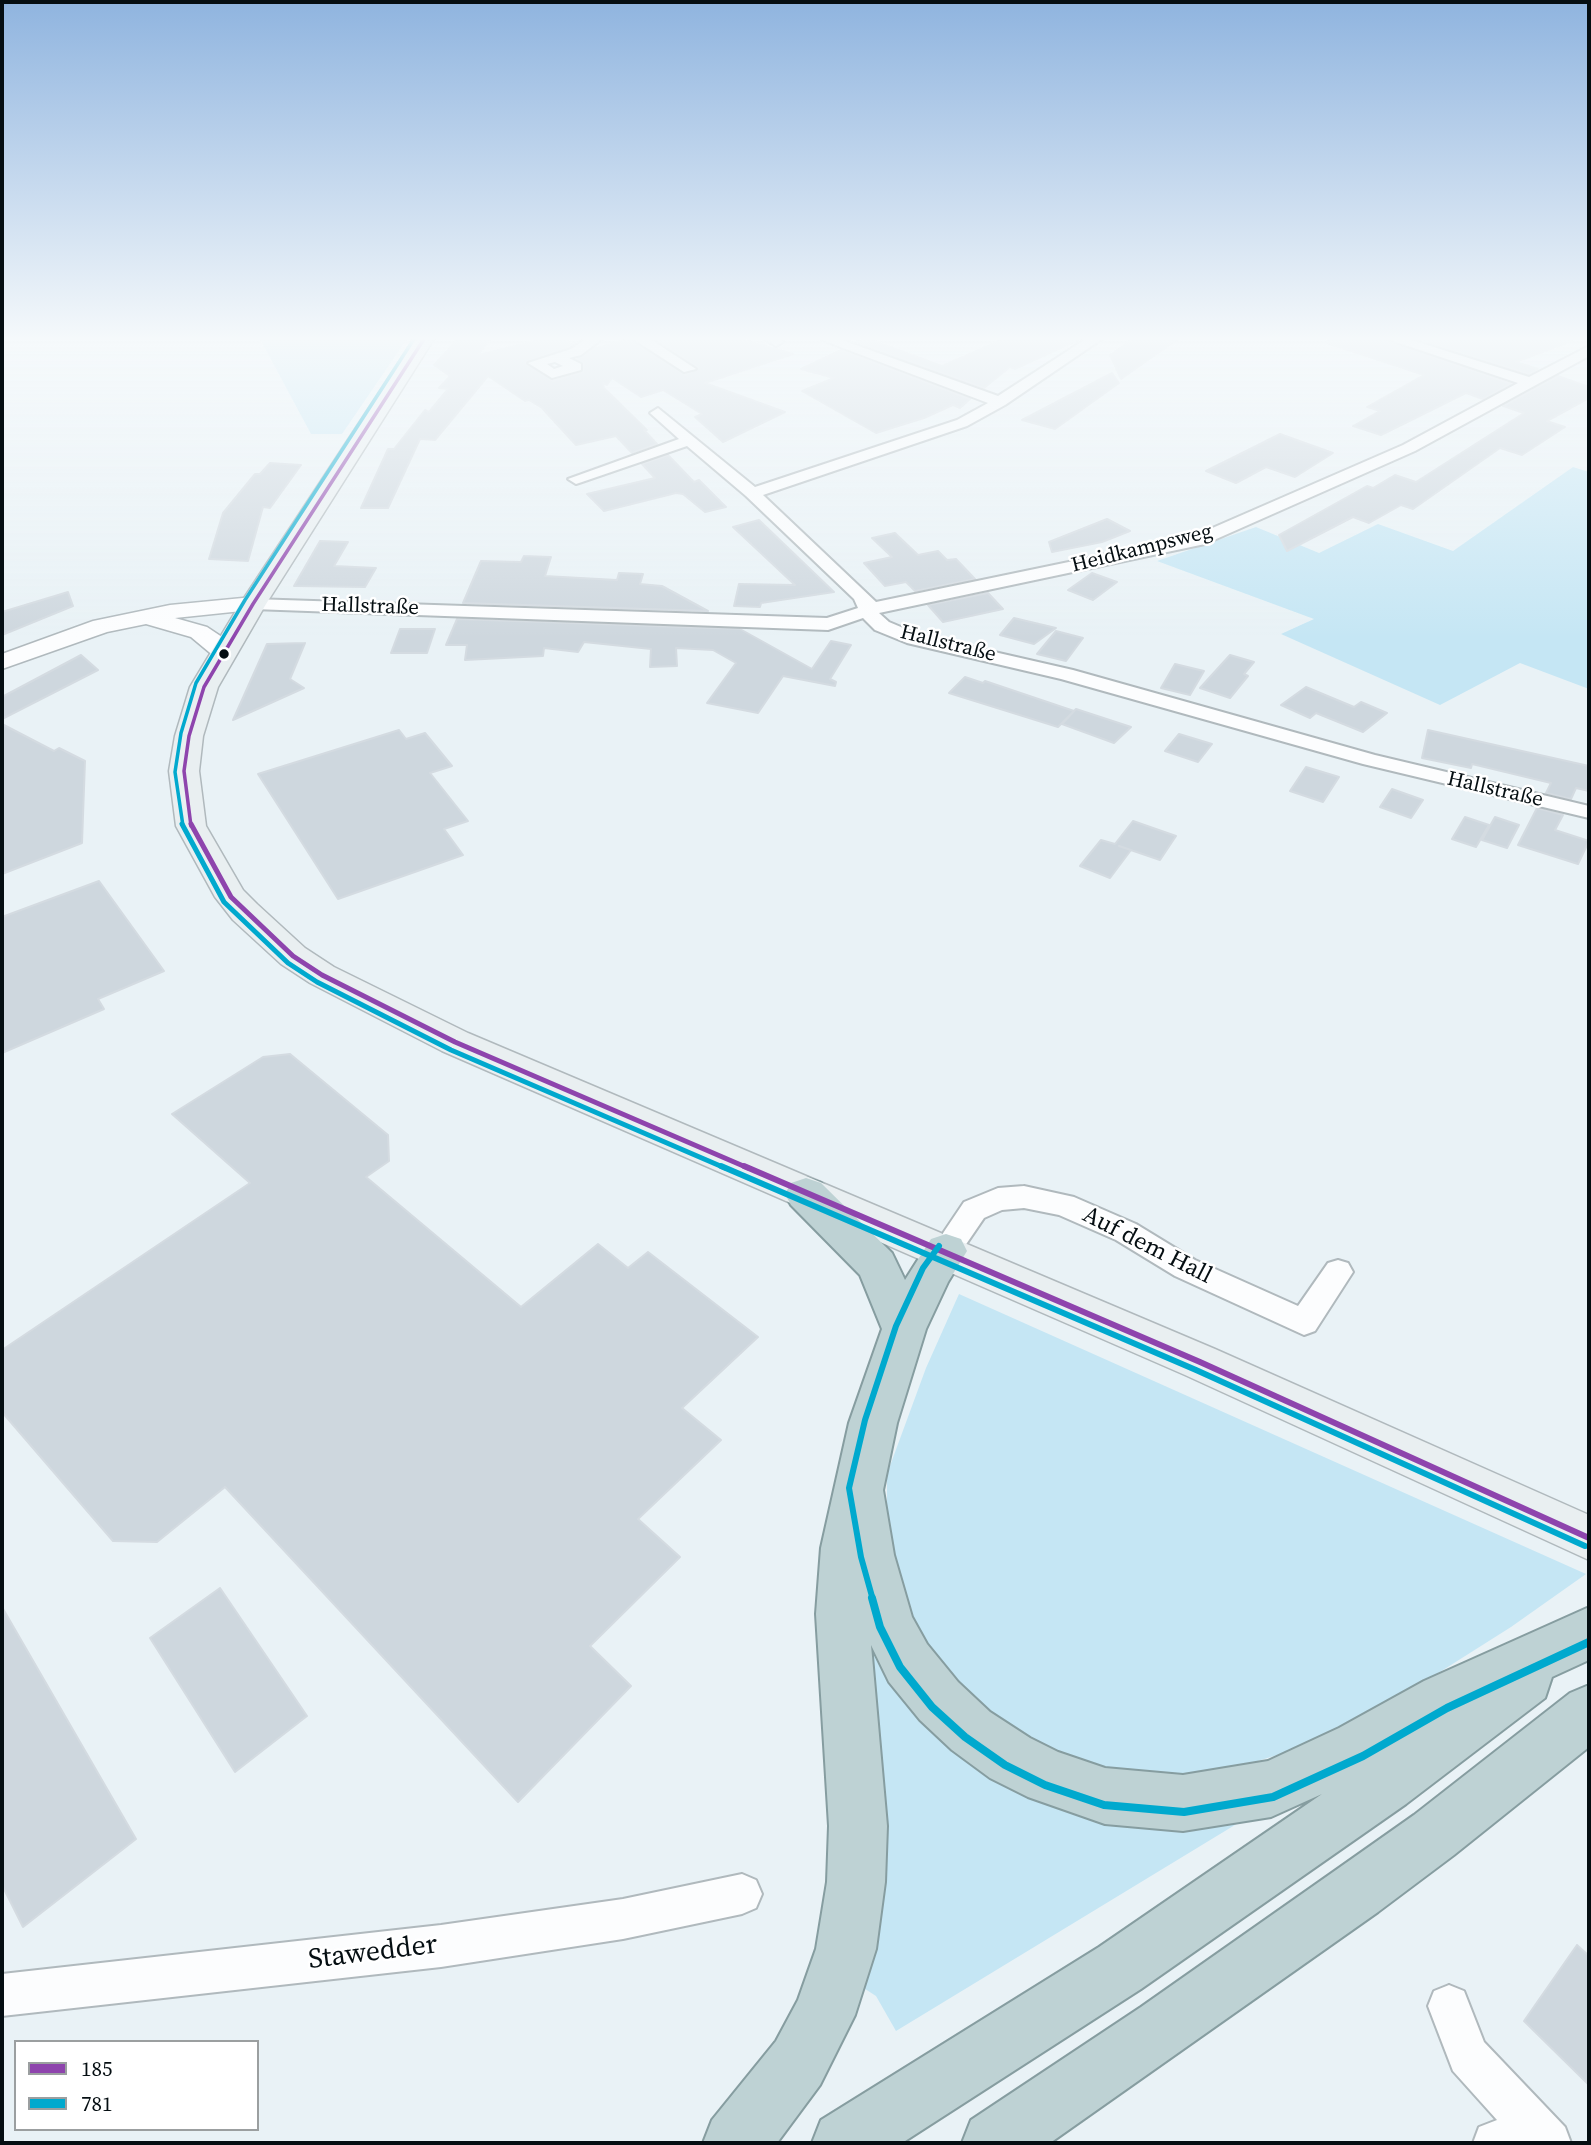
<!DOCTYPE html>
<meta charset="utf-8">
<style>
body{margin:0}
#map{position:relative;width:1591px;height:2145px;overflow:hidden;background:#e9f2f6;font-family:"Source Serif 4",serif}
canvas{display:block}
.frame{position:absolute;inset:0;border:4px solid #050e12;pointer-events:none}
.legend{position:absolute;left:14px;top:2040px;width:245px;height:91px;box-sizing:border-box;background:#fff;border:2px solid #9b9fa0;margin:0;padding:9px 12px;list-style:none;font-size:21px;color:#050e12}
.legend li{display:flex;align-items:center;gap:14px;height:35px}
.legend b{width:35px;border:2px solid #9b9fa0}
</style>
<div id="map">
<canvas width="1591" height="2145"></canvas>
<div class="frame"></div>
<ul class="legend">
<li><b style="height:9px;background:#8e44ad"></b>185</li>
<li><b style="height:9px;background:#00a9ce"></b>781</li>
</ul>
</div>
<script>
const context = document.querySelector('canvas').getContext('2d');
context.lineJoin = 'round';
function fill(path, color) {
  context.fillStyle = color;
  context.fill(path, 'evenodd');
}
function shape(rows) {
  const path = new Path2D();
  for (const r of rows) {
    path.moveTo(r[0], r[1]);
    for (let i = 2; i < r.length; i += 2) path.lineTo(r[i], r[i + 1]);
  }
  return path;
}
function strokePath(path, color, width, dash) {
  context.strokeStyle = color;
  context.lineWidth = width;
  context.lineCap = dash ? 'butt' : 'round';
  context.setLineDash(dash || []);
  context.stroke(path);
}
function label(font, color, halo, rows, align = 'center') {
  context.font = font + ' "Source Serif 4",serif';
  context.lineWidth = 5;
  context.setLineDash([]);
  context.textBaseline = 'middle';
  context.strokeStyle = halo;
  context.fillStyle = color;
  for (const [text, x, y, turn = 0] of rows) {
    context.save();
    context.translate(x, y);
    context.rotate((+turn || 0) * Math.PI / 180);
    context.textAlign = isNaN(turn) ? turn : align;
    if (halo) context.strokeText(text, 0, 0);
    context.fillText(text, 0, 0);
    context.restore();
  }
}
const green = shape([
 [260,339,407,339,342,434,311,434],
 [1573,467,1589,472,1589,689,1520,663,1440,705,1281,634,1314,619,1157,561,1256,527,1319,553,1378,524,1453,551],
 [959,1294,1586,1574,1511,1627,1394,1701,1309,1745,1213,1775,1134,1781,1064,1763,992,1724,932,1666,887,1557,887,1474,926,1368],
 [864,1603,956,1744,1253,1814,896,2031,876,1996,862,1987]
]);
const building = shape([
 [458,339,490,339,478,355,543,339,564,339,573,345,526,362,553,381,583,372,584,364,577,359,593,349,630,339,685,375,699,368,655,339,740,339,793,354,705,383,785,412,723,442,695,417,702,414,663,390,641,397,612,378,607,385,603,383,604,388,647,430,644,430,657,444,632,453,616,436,576,445,542,408,529,400,525,401,488,376,435,440,420,439,388,508,361,508,388,449,394,449,425,410,429,412,448,389,439,388,450,376,434,365,458,339],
 [868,339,942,366,1004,339,1080,339,1015,369,1010,367,984,388,856,342,868,339],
 [1133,339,1178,339,1121,379,1110,355,1133,339],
 [1328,339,1384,339,1511,384,1483,399,1466,393,1381,435,1353,426,1380,411,1367,407,1424,375,1327,343,1328,339],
 [1416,339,1571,339,1572,341,1516,362,1538,369,1529,374,1416,339],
 [841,350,970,399,960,408,953,405,924,418,876,433,802,391,834,378,801,369,841,350],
 [1112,373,1119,383,1055,429,1022,420,1112,373],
 [1558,376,1589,387,1589,398,1547,421,1565,427,1522,455,1500,448,1413,509,1401,505,1369,523,1353,517,1287,551,1279,535,1367,486,1373,488,1395,475,1416,482,1524,413,1503,406,1558,376],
 [1280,434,1333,453,1295,477,1266,467,1236,483,1206,471,1280,434],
 [668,455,694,482,699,480,726,507,705,512,683,494,676,493,604,511,587,494,655,478,642,464,668,455],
 [270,463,301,465,270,508,263,507,248,561,209,559,223,513,255,474,260,474,270,463],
 [1107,519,1130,531,1102,542,1052,552,1049,542,1107,519],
 [759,520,834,592,761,603,760,607,734,606,739,584,795,585,733,527,759,520],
 [895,533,918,555,938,551,947,560,956,559,975,579,915,591,906,582,885,586,864,563,892,557,872,538,895,533],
 [320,541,348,542,334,566,376,568,365,587,294,586,320,541],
 [524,556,551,557,545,576,617,580,619,573,643,574,640,584,662,586,708,611,463,603,481,561,521,562,524,556],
 [1092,573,1117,582,1093,600,1068,590,1092,573],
 [68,592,73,606,2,635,2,612,68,592],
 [988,593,1003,609,943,622,928,605,988,593],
 [1014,618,1056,628,1034,644,1000,635,1014,618],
 [457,619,740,629,812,669,831,641,851,645,830,679,836,682,835,686,783,676,758,713,707,703,736,663,713,650,676,648,677,666,650,667,651,649,584,642,578,652,544,648,543,656,465,660,467,645,446,645,457,619],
 [400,629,435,629,427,653,391,653,400,629],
 [1056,631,1083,638,1066,661,1037,654,1056,631],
 [305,643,290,679,304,688,233,720,267,644,305,643],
 [81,655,98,670,2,719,2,697,81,655],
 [1230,655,1254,662,1244,674,1248,676,1230,698,1200,688,1230,655],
 [1175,664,1204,671,1190,695,1161,688,1175,664],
 [965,677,983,683,985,681,1074,711,1058,727,949,693,965,677],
 [1306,687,1354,707,1361,702,1387,713,1363,732,1316,713,1310,718,1281,705,1306,687],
 [1076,709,1131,727,1114,743,1062,724,1076,709],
 [2,724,54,751,59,748,85,761,82,843,2,874,2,724],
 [399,730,406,739,425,733,452,766,430,773,468,821,444,829,463,855,338,899,258,774,399,730],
 [1428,730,1589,766,1589,791,1576,788,1571,799,1546,793,1551,783,1472,764,1471,768,1422,758,1428,730],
 [1179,734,1212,744,1198,762,1165,751,1179,734],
 [1306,767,1339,777,1323,802,1290,791,1306,767],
 [1392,789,1423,800,1411,818,1380,807,1392,789],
 [1537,808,1563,815,1555,830,1589,841,1578,864,1518,845,1537,808],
 [1465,817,1489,825,1476,847,1452,839,1465,817],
 [1495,817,1519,825,1507,848,1482,840,1495,817],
 [1133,821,1176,836,1160,860,1119,846,1131,850,1110,878,1080,866,1101,840,1115,844,1133,821],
 [99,881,164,971,98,999,104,1009,2,1053,2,917,99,881],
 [290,1054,388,1135,389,1161,366,1177,521,1307,598,1244,628,1268,648,1252,758,1337,682,1408,721,1440,638,1519,680,1557,590,1646,631,1686,518,1802,225,1487,157,1542,113,1541,2,1412,2,1350,250,1183,172,1114,263,1057,290,1054],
 [220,1588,307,1716,235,1772,150,1638,220,1588],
 [2,1607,136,1839,23,1927,2,1885,2,1607],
 [1577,1945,1589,1956,1589,2085,1524,2021,1577,1945]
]);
const minor = shape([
 [586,339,602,339,581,355,569,358,581,364,581,370,552,378,528,363,571,349,586,339],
 [555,362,563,366,554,369,547,364,555,362],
 [633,339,650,339,696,369,684,372,633,339],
 [764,339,781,339,783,342,776,346,764,339],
 [839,339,998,396,1086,339,1102,339,1005,405,967,426,763,495,876,602,1194,536,1403,445,1518,383,1387,339,1408,339,1529,377,1589,346,1589,356,1415,451,1205,544,879,613,889,622,920,635,1073,670,1375,755,1589,806,1589,818,1363,764,1061,679,907,643,875,630,863,618,828,630,253,609,244,604,253,599,827,618,858,608,854,599,746,496,687,446,582,482,576,484,568,479,679,439,650,413,658,408,755,487,957,420,988,403,822,340,839,339],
 [1024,1186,1074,1197,1136,1224,1195,1260,1298,1306,1328,1263,1338,1260,1348,1263,1353,1272,1315,1331,1304,1335,1175,1276,1116,1240,1059,1215,1024,1208,1002,1210,984,1218,956,1259,946,1263,936,1259,931,1251,964,1202,998,1188,1024,1186],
 [742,1874,756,1880,762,1894,756,1908,742,1914,623,1939,441,1967,2,2016,2,1974,441,1925,623,1899,742,1874],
 [1449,1985,1464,1991,1484,2042,1565,2127,1571,2143,1473,2143,1479,2127,1497,2120,1453,2071,1428,2006,1434,1991,1449,1985]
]);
const tertiary = shape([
 [253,597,264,604,261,609,175,618,207,627,225,639,234,652,231,657,215,657,191,637,146,624,107,632,2,669,2,654,93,621,170,605,253,597]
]);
const secondary = shape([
 [414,339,434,339,266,604,218,687,203,736,199,771,206,826,243,890,257,904,305,948,334,967,468,1033,1215,1349,1589,1515,1589,1560,1185,1375,442,1051,310,983,281,964,233,920,215,897,176,826,169,771,175,736,190,687,240,604,414,339]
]);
const motorway = shape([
 [806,1178,821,1183,892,1253,905,1280,931,1239,946,1234,961,1239,967,1251,948,1282,926,1329,897,1423,883,1490,894,1555,912,1617,927,1644,958,1682,990,1712,1030,1738,1058,1752,1105,1768,1183,1775,1268,1761,1339,1728,1424,1681,1587,1608,1589,1660,1552,1677,1545,1698,1406,1804,1141,1989,902,2143,812,2143,821,2120,1099,1947,1322,1794,1271,1817,1183,1831,1105,1824,1028,1797,990,1778,952,1750,920,1720,889,1682,871,1645,887,1826,885,1882,876,1949,855,2015,820,2085,777,2143,703,2143,712,2120,776,2041,798,2000,816,1949,827,1882,829,1826,816,1614,821,1548,849,1423,882,1329,860,1275,791,1205,785,1194,791,1183,806,1178],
 [1589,1685,1589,1747,1454,1855,1378,1912,1050,2143,962,2143,971,2120,1141,2007,1336,1870,1414,1815,1570,1693,1589,1685]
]);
const bus1Far2 = shape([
 [191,826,184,771,189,736,204,687,253,604,424,339]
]);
const bus1Far1 = shape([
 [191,824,231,897,293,956,322,975,455,1042,748,1168]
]);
const bus1 = shape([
 [744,1166,1200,1362,1589,1538]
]);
const bus2Far3 = shape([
 [183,826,175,772,181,733,196,683,245,600,414,339]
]);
const bus2Far2 = shape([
 [182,824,224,902,288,963,317,982,451,1050,725,1168]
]);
const bus2Far1 = shape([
 [721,1166,1196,1370,1585,1546],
 [873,1600,861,1557,849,1488,865,1420,896,1326,923,1268,939,1246]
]);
const bus2 = shape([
 [872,1598,880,1627,900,1667,932,1707,965,1737,1005,1765,1045,1785,1104,1805,1184,1812,1273,1797,1363,1756,1447,1708,1589,1642]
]);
const markers = [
 [224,654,6,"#050e12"]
];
const farStreetnames = [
 ["Heidkampsweg",1142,549,-14],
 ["Hallstraße",370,607,2],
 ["Hallstraße",948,644,14],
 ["Hallstraße",1495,790,13]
];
const streetNames = [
 ["Auf dem Hall",1147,1246,27]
];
const nearStreetnames = [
 ["Stawedder",373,1953,-7]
];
fill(green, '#c5e6f4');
fill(building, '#ced7de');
strokePath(building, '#d4dbe1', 2);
strokePath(minor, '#b0b9bd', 4);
strokePath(tertiary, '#b0b9bd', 3);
strokePath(secondary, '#b0b9bd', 3);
strokePath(motorway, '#869da0', 4);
fill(minor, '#fcfdfe');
fill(tertiary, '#fcfdfe');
fill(secondary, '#e9eff1');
fill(motorway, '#bed2d4');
strokePath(bus1Far2, '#8e44ad', 3.5);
strokePath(bus1Far1, '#8e44ad', 5);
strokePath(bus1, '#8e44ad', 6);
strokePath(bus2Far3, '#00a9ce', 3.5);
strokePath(bus2Far2, '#00a9ce', 5);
strokePath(bus2Far1, '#00a9ce', 6);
strokePath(bus2, '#00a9ce', 8);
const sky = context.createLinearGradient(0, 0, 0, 639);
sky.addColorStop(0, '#8fb4df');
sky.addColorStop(0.53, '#f5f9fb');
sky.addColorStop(1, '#f5f9fb00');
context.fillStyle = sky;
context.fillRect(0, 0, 1591, 639);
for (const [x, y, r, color] of markers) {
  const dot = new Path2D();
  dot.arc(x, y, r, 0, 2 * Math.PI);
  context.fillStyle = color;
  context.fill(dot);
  strokePath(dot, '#fff', 2.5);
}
label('21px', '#050e12', '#fff', farStreetnames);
label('24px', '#050e12', '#fff', streetNames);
label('28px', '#050e12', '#fff', nearStreetnames);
</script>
